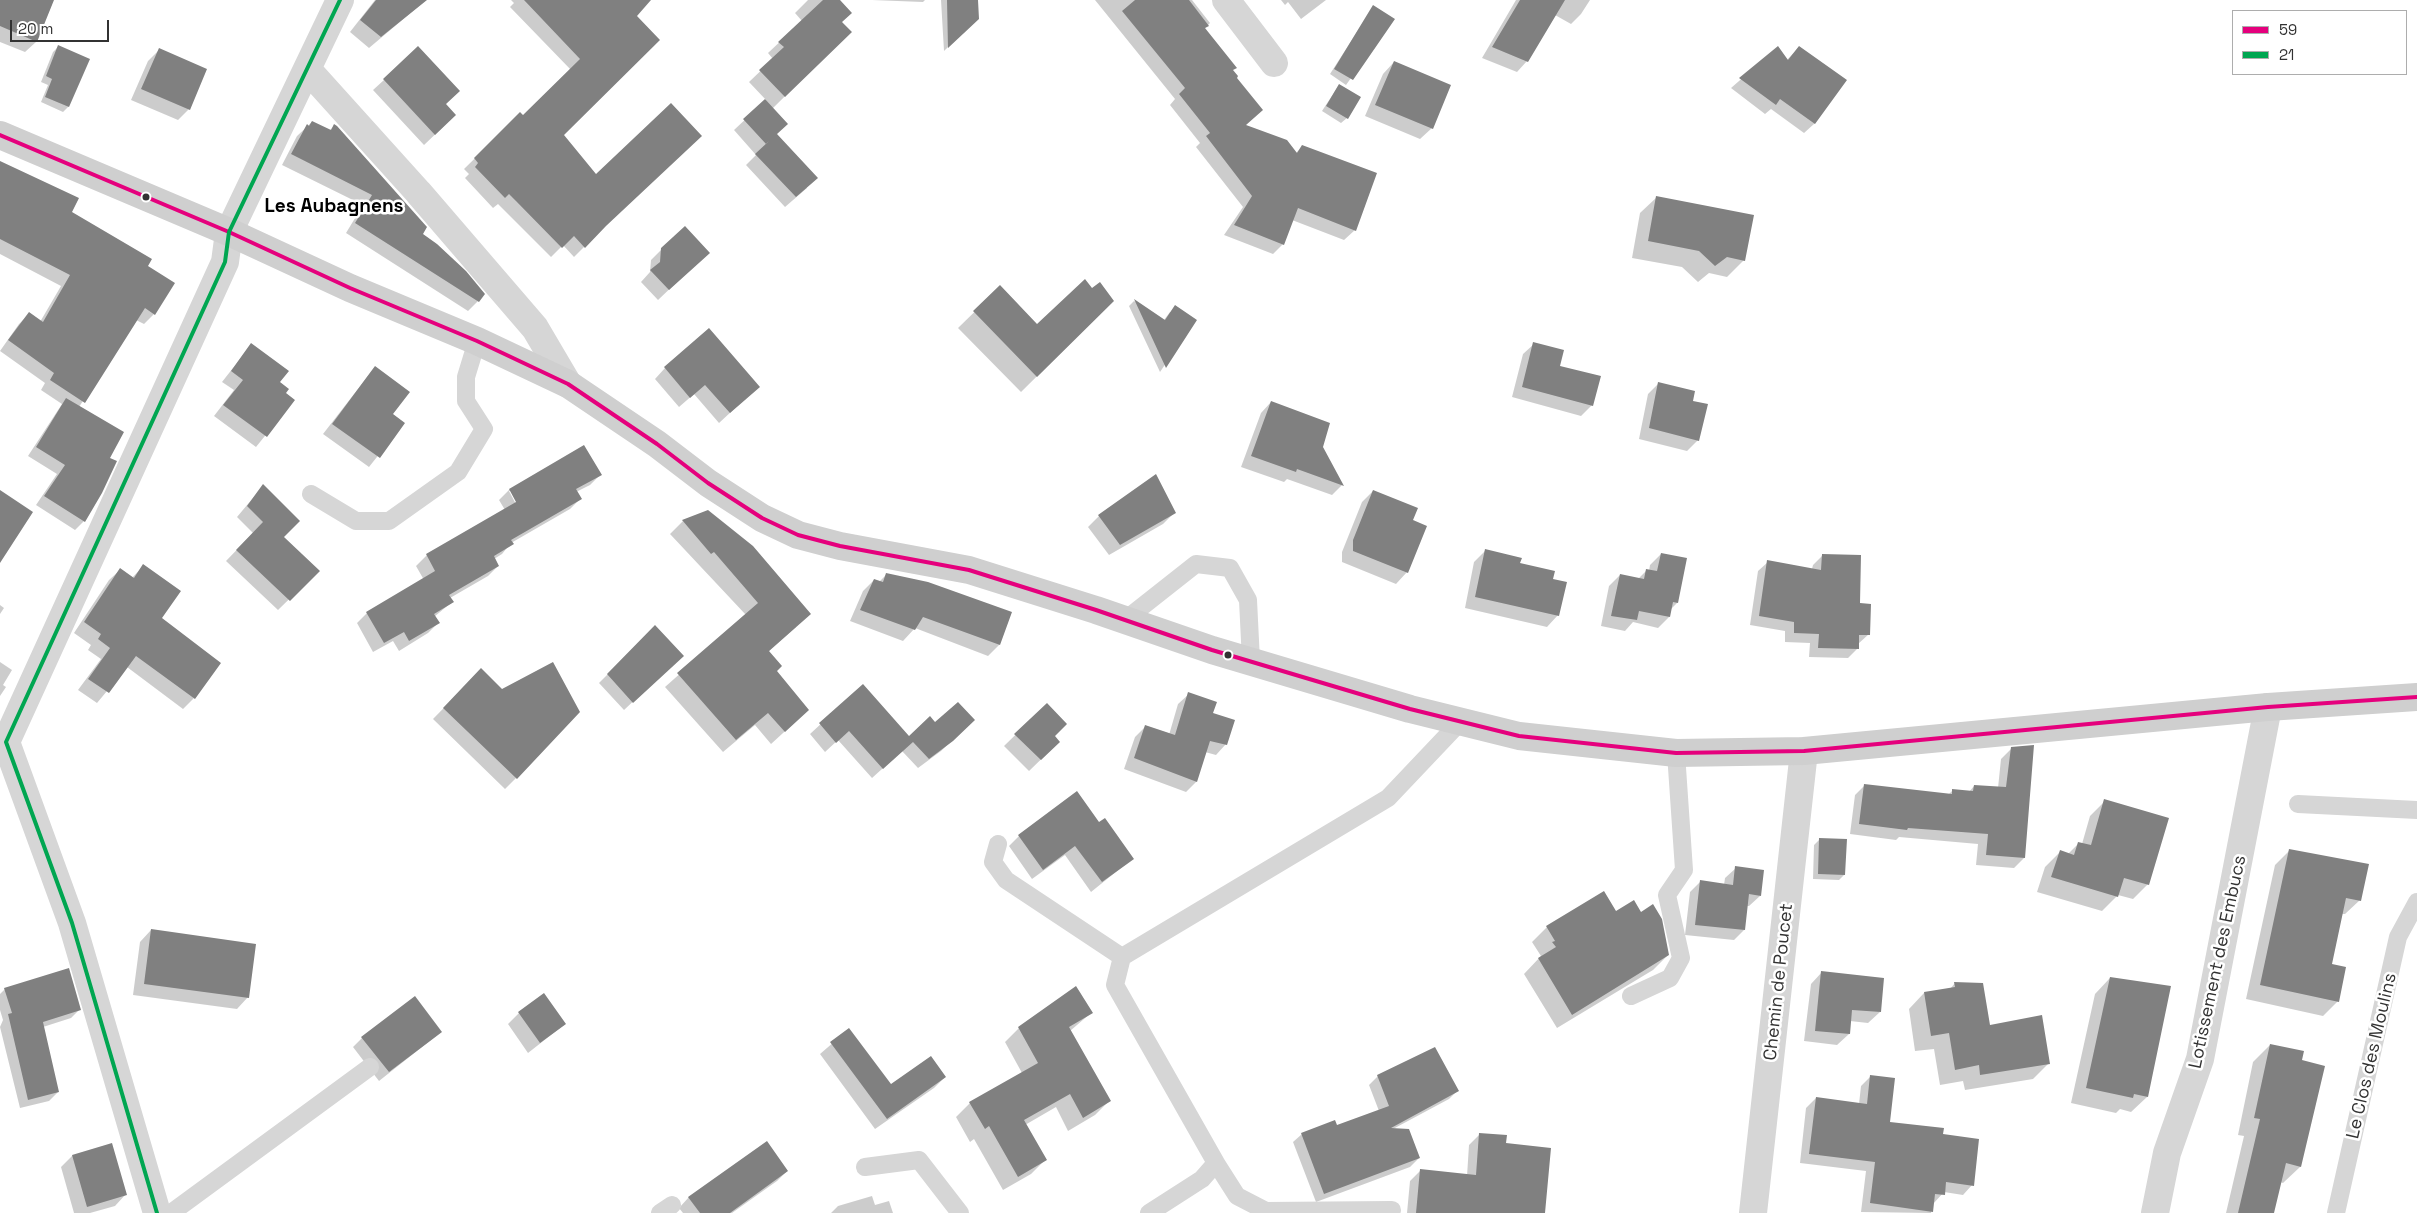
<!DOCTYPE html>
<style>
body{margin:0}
#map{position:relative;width:2417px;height:1213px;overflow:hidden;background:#fff;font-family:"Space Grotesk",sans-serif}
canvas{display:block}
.legend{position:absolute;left:2232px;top:10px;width:175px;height:65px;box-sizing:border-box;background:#fff;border:1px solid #adadad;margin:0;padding:6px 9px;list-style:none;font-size:15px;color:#323232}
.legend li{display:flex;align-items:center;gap:10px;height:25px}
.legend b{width:25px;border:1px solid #adadad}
.scale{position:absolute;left:10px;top:20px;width:99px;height:22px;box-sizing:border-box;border:2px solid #323232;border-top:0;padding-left:6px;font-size:15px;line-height:18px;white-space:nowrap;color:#323232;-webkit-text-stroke:4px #fff;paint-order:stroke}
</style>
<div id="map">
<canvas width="2417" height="1213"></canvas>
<ul class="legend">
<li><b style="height:6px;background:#e5007d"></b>59</li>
<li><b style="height:6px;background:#00a651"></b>21</li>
</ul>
<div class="scale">20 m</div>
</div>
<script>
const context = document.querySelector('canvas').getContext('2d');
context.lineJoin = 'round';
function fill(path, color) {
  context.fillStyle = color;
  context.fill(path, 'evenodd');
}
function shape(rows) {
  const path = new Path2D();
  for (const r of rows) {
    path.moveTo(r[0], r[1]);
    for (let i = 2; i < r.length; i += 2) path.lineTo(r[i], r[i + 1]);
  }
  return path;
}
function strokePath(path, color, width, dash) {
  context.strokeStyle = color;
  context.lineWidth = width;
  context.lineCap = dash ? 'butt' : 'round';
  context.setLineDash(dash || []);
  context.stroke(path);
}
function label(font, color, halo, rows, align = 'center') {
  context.font = font + ' "Space Grotesk",sans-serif';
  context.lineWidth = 5;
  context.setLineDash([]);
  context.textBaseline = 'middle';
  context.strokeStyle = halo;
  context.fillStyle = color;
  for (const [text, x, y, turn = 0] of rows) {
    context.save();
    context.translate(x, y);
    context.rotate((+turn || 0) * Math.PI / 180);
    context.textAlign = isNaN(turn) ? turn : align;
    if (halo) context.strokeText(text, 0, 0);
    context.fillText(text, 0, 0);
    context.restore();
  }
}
const shadow = shape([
 [0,0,43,0,52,4,36,42,25,52,0,42],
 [375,0,426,0,369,48,350,32],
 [511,0,650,0,635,16,562,135,595,176,600,231,574,257,563,245,551,257,498,204,493,208,465,178,469,174,464,169,520,114,523,117,571,70,510,7,514,3],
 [808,0,838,0,841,22,850,32,772,109,776,134,807,188,785,207,746,165,756,155,734,130,766,100,749,82,773,59,768,53,802,21,795,13],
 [872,0,925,0,923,2],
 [941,0,977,0,977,19,944,51],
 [1095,0,1192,0,1210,23,1204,29,1232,71,1244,126,1296,153,1302,147,1355,230,1344,240,1292,220,1283,244,1273,254,1224,235,1243,207,1196,147,1200,143,1170,105,1175,99],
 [1281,0,1326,0,1301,19,1288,2,1285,5],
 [1516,0,1590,0,1581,14,1571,24,1555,15,1527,61,1517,72,1482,58],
 [1373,7,1393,19,1346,85,1330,74],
 [59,46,68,107,63,112,41,102,48,85,41,82,53,52],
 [1778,47,1787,60,1799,47,1845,80,1814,124,1804,133,1771,109,1765,114,1731,88],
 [159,50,189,109,178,120,131,100,148,61],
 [1394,62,1432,128,1420,139,1365,116,1383,74],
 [384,80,444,104,444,126,424,145,373,90],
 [1339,85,1347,118,1341,123,1322,111],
 [312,122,329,131,335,125,421,235,478,301,468,311,346,233,363,205,282,165,297,136],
 [0,163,78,199,71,212,146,267,154,314,144,324,136,320,79,407,108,458,84,521,75,530,36,505,57,474,28,456,62,404,41,390,45,383,0,351,19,324,29,314,40,322,61,286,0,254],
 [1657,197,1744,260,1727,277,1709,273,1698,282,1682,267,1632,258,1640,213],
 [662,249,697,263,658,300,641,282,650,272,651,260],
 [1000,287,1037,326,1092,289,1113,301,1021,392,958,328],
 [1134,301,1164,320,1170,312,1195,320,1160,372,1129,306],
 [1534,344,1559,367,1592,405,1581,416,1512,397,1523,354],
 [251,345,284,393,294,400,256,447,214,416,234,390,222,382],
 [375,367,391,415,404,423,369,467,323,434],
 [665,368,758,387,719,423,694,394,679,407,655,379],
 [1659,383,1691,401,1698,440,1687,451,1639,439,1648,394],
 [1271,402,1321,447,1342,485,1332,495,1287,479,1284,482,1241,467,1261,413],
 [600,475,590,485,576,492,580,499,570,509,511,543,502,554,494,559,498,566,488,576,450,598,452,602,434,617,438,623,428,633,399,651,393,641,373,652,357,623,367,613,424,580,416,566,427,555,505,510,499,500,509,490],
 [509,491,511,491,520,506,518,508],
 [263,486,282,537,318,571,278,610,226,561,253,533,237,517],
 [1373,491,1411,521,1407,572,1396,584,1342,562,1342,552,1362,502],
 [1174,513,1163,524,1109,555,1088,527,1099,516],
 [683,521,796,627,768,652,794,723,771,744,755,725,723,752,665,687,746,615,670,534],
 [1485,551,1551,580,1558,615,1547,627,1465,608,1474,562],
 [1661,554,1686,559,1677,603,1671,609,1669,617,1658,628,1633,622,1625,631,1601,626,1609,586,1620,575,1638,579,1647,570,1649,571,1650,565],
 [1822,556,1859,605,1869,634,1858,644,1857,649,1848,658,1809,657,1810,643,1785,642,1785,631,1750,625,1758,571,1768,562,1812,569,1813,565],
 [143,566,160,619,194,698,183,709,127,667,97,703,78,690,101,659,88,650,91,645,74,633,109,580,120,570,132,578],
 [887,574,1011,613,999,645,988,656,915,628,903,641,850,621,863,591,874,580,879,582],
 [0,605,4,608,0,614],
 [655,627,673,664,624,710,599,683],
 [0,662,12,670,3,685,6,687,0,696],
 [481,670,516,778,505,789,433,719],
 [863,685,909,738,935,724,973,720,941,751,918,768,902,751,872,778,838,740,825,752,810,734],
 [1189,694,1212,714,1226,744,1216,755,1205,752,1196,782,1186,792,1124,769,1135,737,1145,727,1169,735,1178,704],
 [1047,704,1053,736,1059,742,1029,771,1004,746],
 [2012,748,2024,858,2014,868,1976,865,1978,844,1899,837,1896,840,1850,834,1855,795,1865,785,1948,795,1953,790,1969,792,1974,786,1998,788,2001,759],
 [2105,801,2148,884,2133,899,2118,895,2102,911,2037,892,2045,867,2060,852,2068,854,2079,843,2082,844,2090,816],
 [1099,824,1132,859,1091,892,1065,855,1032,879,1009,846,1019,836],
 [1820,839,1844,875,1839,880,1813,879,1814,845],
 [2290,850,2360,900,2345,914,2342,914,2331,965,2338,1001,2323,1016,2246,999,2275,865],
 [1736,868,1760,896,1749,906,1747,906,1744,930,1734,940,1685,935,1690,892,1701,881,1724,885,1725,878],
 [1616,913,1668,955,1653,970,1557,1028,1524,974,1541,956,1532,942,1547,927],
 [151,930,248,997,237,1009,133,995,140,942],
 [1822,972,1880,1012,1868,1023,1850,1021,1849,1034,1837,1045,1804,1041,1811,984],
 [2110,978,2147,1097,2131,1112,2120,1109,2116,1113,2071,1103,2095,994],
 [1955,983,1989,1026,2049,1063,2033,1079,1965,1090,1963,1081,1940,1085,1934,1049,1915,1051,1909,1009,1924,993,1950,989],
 [5,989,80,1009,71,1018,43,1027,58,1092,49,1101,20,1108,0,1027,3,1020,0,1010,0,994],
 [519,1013,565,1024,528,1053,508,1024],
 [1091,1013,1070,1031,1109,1101,1095,1115,1068,1131,1056,1107,1025,1125,1045,1160,1031,1174,1003,1190,974,1139,970,1142,956,1117,970,1103,1022,1073,1005,1042,1019,1028],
 [849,1029,891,1085,945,1077,934,1088,875,1129,820,1054],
 [441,1032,379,1081,353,1047,362,1038],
 [2270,1045,2301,1061,2300,1167,2283,1183,2280,1182,2273,1213,2226,1213,2244,1136,2238,1135,2253,1062],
 [1378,1076,1458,1090,1449,1099,1393,1129,1419,1158,1410,1167,1316,1202,1293,1142,1302,1134,1336,1127,1379,1111,1369,1085],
 [1871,1076,1888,1123,1941,1135,1972,1185,1963,1195,1944,1192,1933,1204,1931,1213,1861,1212,1866,1171,1800,1163,1806,1108,1816,1098,1859,1104,1861,1086],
 [1480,1134,1505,1144,1544,1213,1407,1213,1410,1181,1421,1170,1467,1176,1469,1145],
 [111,1145,126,1194,115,1206,90,1213,74,1213,61,1167,72,1156],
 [787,1171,777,1181,732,1213,683,1213,679,1208,689,1197],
 [872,1196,875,1205,889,1201,893,1213,831,1213,838,1206]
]);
const building = shape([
 [0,0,54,0,37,42,0,26],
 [376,0,427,0,381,37,360,20],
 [524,0,651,0,637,16,660,40,564,135,596,174,671,103,702,136,606,226,585,248,574,236,562,248,516,201,509,194,505,198,475,167,478,163,474,158,520,112,523,115,580,59],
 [823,0,840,0,852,13,842,22,852,32,785,97,759,70,784,47,778,42],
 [947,0,978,0,979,19,948,48],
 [1135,0,1189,0,1209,26,1205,28,1237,68,1233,70,1238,76,1237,78,1263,110,1246,125,1287,140,1297,153,1302,145,1377,173,1356,231,1298,208,1284,245,1234,225,1252,196,1206,136,1210,133,1179,94,1185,88,1122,11],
 [1520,0,1565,0,1528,62,1492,47],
 [1373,5,1395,19,1353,80,1334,69],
 [58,45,90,59,69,107,45,97,52,79,46,76],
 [418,46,460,91,446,104,456,115,435,135,383,79],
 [1778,46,1788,60,1799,46,1847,80,1815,124,1780,99,1776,105,1739,78],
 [159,48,207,69,190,110,141,89],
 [1394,61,1451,85,1433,129,1375,105],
 [1339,84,1361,97,1348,119,1326,106],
 [765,99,788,124,777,134,818,178,796,197,755,154,769,141,766,144,743,119],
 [312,121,331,130,334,124,337,126,427,227,423,234,437,244,466,271,485,294,479,302,355,223,372,195,291,154,307,124,309,126],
 [0,161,79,198,72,212,152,259,148,266,175,283,155,315,145,308,85,403,50,380,54,373,8,340,29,312,43,322,70,275,0,239],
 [1656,196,1754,215,1745,261,1727,257,1715,266,1699,251,1648,241],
 [685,226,710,253,669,290,650,270,660,262,661,248],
 [1085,279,1092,288,1100,282,1114,301,1037,377,973,311,1000,285,1037,324],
 [1134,299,1165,320,1175,305,1197,320,1166,368],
 [709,328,760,387,730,413,705,385,690,398,664,367],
 [1533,342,1564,350,1560,366,1601,376,1593,406,1522,387],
 [251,343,289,371,280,382,289,389,286,393,295,400,267,437,223,405,243,380,231,371],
 [375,366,410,392,393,414,405,423,380,458,332,424],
 [1658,382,1695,391,1693,401,1708,404,1699,441,1649,428],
 [66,398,124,432,110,458,117,461,102,493,85,522,44,496,65,465,36,447],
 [1271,401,1330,423,1323,447,1344,486,1297,469,1296,472,1251,456],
 [584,445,602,475,576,489,582,499,511,540,514,544,494,556,499,566,449,595,454,602,434,614,440,623,409,641,404,632,384,643,366,612,435,571,426,554,516,502,509,489],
 [1156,474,1176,513,1120,545,1098,515],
 [263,484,300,521,284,537,320,571,290,601,236,550,263,522,247,506],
 [0,490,33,512,0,563],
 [1373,490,1418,508,1413,520,1427,526,1408,573,1353,551,1353,540],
 [708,510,753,546,811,614,769,651,782,666,777,671,809,710,785,732,768,713,736,740,677,673,758,603,714,552,711,554,682,520],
 [1485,549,1522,558,1520,563,1555,571,1553,579,1567,582,1559,616,1475,597],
 [1661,553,1687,558,1678,603,1673,602,1670,617,1639,611,1637,620,1611,616,1620,574,1644,579,1646,569,1657,571],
 [1822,554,1861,555,1860,603,1871,604,1870,635,1859,635,1859,649,1818,648,1819,634,1794,633,1794,622,1759,616,1767,560,1821,570],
 [143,564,181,591,162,618,221,663,195,699,136,656,109,693,88,679,110,648,98,639,101,634,84,622,120,568,134,578],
 [886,573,928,582,1012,612,1000,645,923,617,915,630,860,610,874,579,883,582],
 [655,625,684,656,633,703,607,674],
 [553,662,580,712,517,779,443,708,481,668,502,689],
 [863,684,909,736,930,716,935,722,958,702,975,720,953,741,929,759,913,742,883,769,849,731,836,743,819,723],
 [1188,692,1217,702,1213,713,1235,720,1227,745,1210,741,1197,782,1134,758,1145,725,1175,735],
 [1047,703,1067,724,1055,736,1060,742,1041,760,1014,734],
 [2034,745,2025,858,1986,855,1988,834,1908,828,1907,830,1859,824,1864,784,1952,794,1952,789,1973,791,1974,785,2006,787,2011,747],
 [1077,791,1099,822,1105,818,1134,859,1102,882,1075,846,1043,870,1018,835],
 [2104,799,2169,818,2149,885,2124,878,2118,897,2051,877,2060,850,2074,855,2078,842,2091,845],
 [1819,838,1847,839,1845,875,1818,874],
 [2289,849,2369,864,2361,901,2346,898,2332,964,2346,967,2339,1002,2260,985],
 [1735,866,1764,870,1761,896,1749,894,1745,930,1695,925,1700,880,1733,885],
 [1604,891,1616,911,1634,900,1641,912,1653,904,1662,919,1669,955,1572,1015,1538,958,1556,947,1552,942,1555,941,1546,926],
 [151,929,256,944,249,998,144,984],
 [69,968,81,1010,43,1022,59,1092,28,1100,8,1014,12,1013,4,988],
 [1821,971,1884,978,1881,1012,1852,1010,1850,1034,1815,1031],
 [2110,977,2171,986,2148,1097,2134,1094,2133,1098,2086,1088],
 [1954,982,1983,983,1990,1025,2042,1015,2050,1064,1980,1075,1979,1065,1955,1070,1949,1033,1931,1036,1924,992,1955,987],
 [1076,986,1093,1013,1069,1027,1111,1101,1083,1118,1070,1094,1024,1120,1047,1160,1018,1177,989,1126,985,1129,969,1102,1038,1063,1018,1027],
 [544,993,566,1024,540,1043,518,1012],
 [415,996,442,1032,389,1072,361,1037],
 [849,1028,891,1084,931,1056,946,1077,887,1119,830,1042],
 [2270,1044,2304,1051,2302,1060,2325,1066,2301,1167,2286,1163,2274,1213,2238,1213,2260,1119,2254,1118],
 [1435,1047,1459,1091,1391,1128,1409,1129,1420,1158,1324,1194,1301,1133,1335,1120,1337,1125,1389,1106,1377,1075],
 [1870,1075,1895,1078,1890,1122,1944,1128,1943,1134,1979,1139,1974,1186,1946,1182,1945,1195,1935,1194,1933,1212,1870,1203,1875,1162,1809,1154,1816,1097,1867,1104],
 [1479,1133,1507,1135,1506,1143,1551,1148,1545,1213,1416,1213,1420,1169,1476,1175],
 [767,1141,788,1171,730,1213,700,1213,688,1197],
 [112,1143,127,1195,87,1207,72,1155]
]);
const lane = shape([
 [311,494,356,521,389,521,458,472,484,429,466,401,466,377,477,341],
 [1125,620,1196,564,1230,568,1248,600,1251,661],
 [2298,804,2417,810],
 [998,844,993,862,1006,880,1122,957],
 [1631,996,1670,978,1681,958,1667,895,1684,870,1676,753],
 [1216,1163,1237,1196,1266,1211,1392,1210],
 [865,1167,919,1160,960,1213],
 [171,1213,370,1067],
 [660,1213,672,1205],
 [1149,1213,1202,1179,1216,1163,1115,985,1122,957,1388,798,1461,721],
 [2336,1213,2398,937,2417,902]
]);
const street = shape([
 [1226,0,1274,63],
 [308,70,418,192,535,328,568,384],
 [157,1213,72,923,6,742,225,262,229,232,340,0],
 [1753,1213,1804,751],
 [2155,1213,2167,1153,2200,1059,2268,707]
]);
const secondary = shape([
 [0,135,229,232,350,288,477,341,568,384,657,444,708,483,762,518,798,535,840,546,969,570,1096,610,1212,650,1410,709,1519,736,1676,753,1804,751,2268,707,2417,697]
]);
const bus1 = shape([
 [0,135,229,232,350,288,477,341,568,384,657,444,708,483,762,518,798,535,840,546,969,570,1096,610,1212,650,1410,709,1519,736,1676,753,1804,751,2268,707,2417,697]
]);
const bus2 = shape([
 [157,1213,72,923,6,742,225,262,229,232,340,0]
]);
const markers = [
 [146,197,4.5,"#323232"],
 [1228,655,4.5,"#323232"]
];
const streetNames = [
 ["Lotissement des Embucs",2218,962,-78],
 ["Chemin de Poucet",1779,982,-84],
 ["Le Clos des Moulins",2372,1056,-77]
];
const neighbourhoodNames = [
 ["Les Aubagnens",334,207]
];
fill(shadow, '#0003');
fill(building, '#808080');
strokePath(lane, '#d6d6d6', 18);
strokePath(street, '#d6d6d6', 28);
strokePath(secondary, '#cfcfcf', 28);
strokePath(bus1, '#e5007d', 4);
strokePath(bus2, '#00a651', 4);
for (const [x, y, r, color] of markers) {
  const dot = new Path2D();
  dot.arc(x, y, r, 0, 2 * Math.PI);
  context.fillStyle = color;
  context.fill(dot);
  strokePath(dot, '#fff', 2);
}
label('18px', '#323232', '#fff', streetNames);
label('bold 19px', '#000', '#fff', neighbourhoodNames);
</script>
